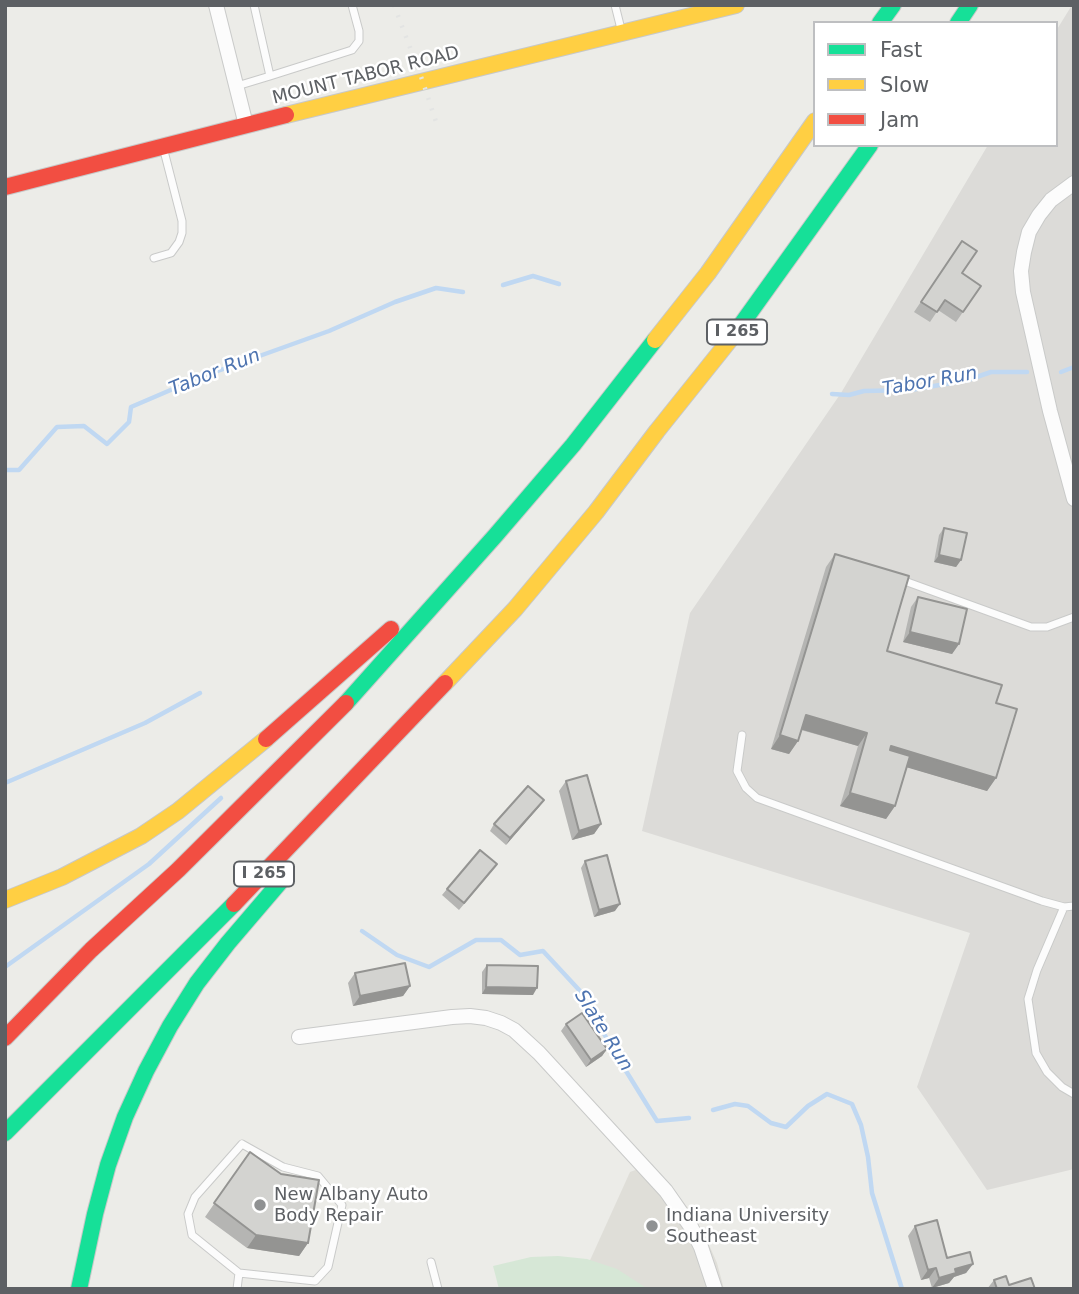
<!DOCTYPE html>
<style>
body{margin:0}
#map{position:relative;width:1079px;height:1294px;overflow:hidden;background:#ecece8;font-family:"DejaVu Sans",sans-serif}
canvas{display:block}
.frame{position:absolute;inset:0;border:7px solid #5d6064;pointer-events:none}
.legend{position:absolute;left:813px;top:21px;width:245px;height:126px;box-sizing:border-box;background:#fff;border:2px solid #bebfc1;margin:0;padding:9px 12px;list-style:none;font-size:21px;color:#5d6064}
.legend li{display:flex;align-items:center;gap:14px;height:35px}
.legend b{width:35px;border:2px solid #bebfc1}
</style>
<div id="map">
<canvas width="1079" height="1294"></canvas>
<div class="frame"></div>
<ul class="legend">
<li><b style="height:9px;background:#16e098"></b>Fast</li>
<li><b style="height:9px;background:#ffcf43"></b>Slow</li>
<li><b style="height:9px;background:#f24e42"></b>Jam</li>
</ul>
</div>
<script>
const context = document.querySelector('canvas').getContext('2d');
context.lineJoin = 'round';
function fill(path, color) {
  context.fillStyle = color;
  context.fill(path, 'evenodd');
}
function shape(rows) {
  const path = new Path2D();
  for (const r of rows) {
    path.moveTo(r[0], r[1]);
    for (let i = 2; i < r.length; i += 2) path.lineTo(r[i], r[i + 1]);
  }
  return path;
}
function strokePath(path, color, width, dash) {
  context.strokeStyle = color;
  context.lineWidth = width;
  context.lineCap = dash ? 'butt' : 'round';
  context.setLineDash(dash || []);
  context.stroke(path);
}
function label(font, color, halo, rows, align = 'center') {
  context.font = font + ' "DejaVu Sans",sans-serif';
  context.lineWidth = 5;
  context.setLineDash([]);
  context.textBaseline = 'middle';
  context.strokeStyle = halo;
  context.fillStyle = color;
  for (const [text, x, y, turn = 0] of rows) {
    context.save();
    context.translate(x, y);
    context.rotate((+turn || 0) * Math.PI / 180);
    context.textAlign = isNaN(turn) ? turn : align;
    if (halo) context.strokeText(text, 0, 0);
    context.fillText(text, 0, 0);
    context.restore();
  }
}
const industrial = shape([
 [1072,5,1074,5,1074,1169,987,1190,917,1087,970,933,642,831,690,613,841,393,988,145,1056,145,1056,31]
]);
const education = shape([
 [652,1164,673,1188,693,1215,706,1238,717,1263,724,1289,577,1289,630,1172]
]);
const green = shape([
 [558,1256,587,1259,617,1269,648,1289,499,1289,493,1266,531,1257]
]);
const stream = shape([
 [503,285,533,276,559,284],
 [1061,372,1074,367],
 [832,394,849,395,864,391,911,390,968,380,991,372,1027,372],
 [5,470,19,470,57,427,84,426,107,444,129,422,131,407,201,377,329,331,395,302,436,288,463,292],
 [5,783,145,723,200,693],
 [362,931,397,955,429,967,476,940,501,940,520,955,543,951,581,992,613,1050,657,1121,689,1118],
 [5,967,149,864,221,798],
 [713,1110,735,1104,748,1106,771,1123,786,1127,808,1106,827,1094,852,1104,861,1125,868,1157,872,1193,902,1289]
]);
const lane = shape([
 [615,5,621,29],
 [270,76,352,50,359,41,359,31,352,5],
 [237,86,270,76,254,5],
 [154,258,171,253,179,242,182,233,182,221,163,147],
 [899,579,1031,627,1047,627,1074,617],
 [742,735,737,771,746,788,757,798,1042,901,1064,907,1074,906],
 [1064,907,1037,970,1028,999,1036,1053,1047,1072,1062,1087,1074,1094],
 [242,1144,283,1167,318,1176,342,1205,328,1267,315,1281,239,1273,192,1235,188,1214,195,1197,242,1144],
 [431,1262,438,1289],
 [237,1289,239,1273]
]);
const street = shape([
 [216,5,246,125],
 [1074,183,1051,200,1039,215,1029,232,1024,252,1021,271,1023,292,1050,411,1074,499],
 [299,1037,452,1017,470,1016,486,1018,501,1023,514,1030,539,1053,666,1191,691,1227,701,1247,715,1289]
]);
const fast = shape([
 [880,23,893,5],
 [958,23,970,5],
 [733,336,870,145],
 [346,703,495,536,573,445,655,340],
 [5,1133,234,904],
 [79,1289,95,1214,108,1165,125,1117,146,1071,170,1026,197,983,228,943,281,881]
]);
const slow = shape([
 [286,115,736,5],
 [655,340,708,273,815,121],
 [445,683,515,609,596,512,657,431,733,336],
 [5,900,62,877,141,836,178,811,266,739]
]);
const jam = shape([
 [5,187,286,115],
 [266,739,391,629],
 [234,904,445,683],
 [5,1038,91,950,178,870,346,703]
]);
const rail = shape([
 [394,5,423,82,438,128]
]);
const wall = shape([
 [962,241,962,273,981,286,956,322,938,310,930,322,914,312],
 [944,528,961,560,956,567,934,562,939,535],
 [835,554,887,651,996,703,996,778,987,791,907,767,895,806,886,819,840,806,858,746,801,730,798,741,789,754,771,749,826,567],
 [918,597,959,644,952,654,903,642,911,607],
 [566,781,601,824,594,834,572,840,559,791],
 [544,800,506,845,490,831,494,824],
 [585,861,615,911,594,917,581,868],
 [492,871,459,910,442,895,447,889],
 [487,965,533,995,482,994,482,972],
 [355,973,410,986,403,996,353,1006,348,983],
 [566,1024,607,1049,602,1056,586,1067,561,1031],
 [250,1152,308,1243,299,1256,247,1248,205,1217],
 [915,1226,947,1258,973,1264,966,1273,954,1277,949,1283,932,1288,929,1278,921,1280,908,1236],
 [994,1280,1009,1285,1035,1289,987,1289]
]);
const shadedWall = shape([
 [939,555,961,560,956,567,934,562],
 [910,632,959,644,952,654,903,642],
 [806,715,867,733,858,746,796,728],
 [780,735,798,741,789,754,771,749],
 [891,746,996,778,987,791,882,760],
 [850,793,895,806,886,819,840,806],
 [544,800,539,807,506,845,510,838],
 [601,824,594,834,572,840,579,831],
 [620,904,615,911,594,917,599,910],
 [410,986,403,996,353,1006,360,996],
 [486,987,537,988,533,995,482,994],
 [607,1049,602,1056,586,1067,591,1060],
 [256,1235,308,1243,299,1256,247,1248],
 [973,1264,966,1273,954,1277,949,1283,932,1288,939,1278,955,1269],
 [936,1268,929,1278,921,1280,928,1270]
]);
const building = shape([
 [962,241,977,251,962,273,981,286,963,312,945,300,937,312,921,302,962,241],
 [944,528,967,533,961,560,939,555,944,528],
 [835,554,909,576,887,651,1002,685,996,703,1017,709,996,778,891,746,890,750,910,756,895,806,850,793,867,733,806,715,798,741,780,735,835,554],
 [918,597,967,609,959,644,910,632,918,597],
 [587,775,601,824,579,831,566,781,587,775],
 [528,786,544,800,510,838,494,824,528,786],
 [480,850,497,864,464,903,447,889,480,850],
 [607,855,620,904,599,910,585,861,607,855],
 [405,963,410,986,360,996,355,973,405,963],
 [487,965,538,966,537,988,486,987,487,965],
 [582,1013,607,1049,591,1060,566,1024,582,1013],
 [250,1152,281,1174,319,1180,308,1243,256,1235,214,1203,250,1152],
 [937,1220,947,1258,970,1252,973,1264,955,1269,956,1273,939,1278,936,1268,928,1270,915,1226,937,1220],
 [1006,1276,1009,1285,1031,1278,1035,1289,997,1289,994,1280,1006,1276]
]);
const markers = [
 [260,1205,7,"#8f9192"],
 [652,1226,7,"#8f9192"]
];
const shields = [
 [737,332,60],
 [264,874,60]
];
const shieldNames = [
 ["I 265",737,332],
 ["I 265",264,874]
];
const streetNames = [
 ["MOUNT TABOR ROAD",366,76,-14]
];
const poiNames = [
 ["New Albany Auto",274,1195],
 ["Body Repair",274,1216],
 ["Indiana University",666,1216],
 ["Southeast",666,1237]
];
const waterNames = [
 ["Tabor Run",215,373,-22],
 ["Tabor Run",930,382,-10],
 ["Slate Run",603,1031,58]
];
fill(industrial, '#dcdbd8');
fill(education, '#dfded8');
fill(green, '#d6e7d6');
strokePath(stream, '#c0d8f2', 4.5);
strokePath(lane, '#c9cac9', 9);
strokePath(street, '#c9cac9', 16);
strokePath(fast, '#c7c8c8', 18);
strokePath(slow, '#c7c8c8', 18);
strokePath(jam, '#c7c8c8', 18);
strokePath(lane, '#fcfcfc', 7);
strokePath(street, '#fcfcfc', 14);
strokePath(fast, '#16e098', 16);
strokePath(slow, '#ffcf43', 16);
strokePath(jam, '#f24e42', 16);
strokePath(rail, '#e3e4e3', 4.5, [2, 9]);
fill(wall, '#b5b5b3');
fill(shadedWall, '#949492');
fill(building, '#d3d3d0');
strokePath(building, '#949492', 2);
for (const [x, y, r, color] of markers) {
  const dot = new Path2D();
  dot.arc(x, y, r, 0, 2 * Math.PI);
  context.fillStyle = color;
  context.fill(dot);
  strokePath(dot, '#fff', 2.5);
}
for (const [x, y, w] of shields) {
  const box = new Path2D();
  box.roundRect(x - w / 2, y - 12.5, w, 25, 5);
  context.fillStyle = '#fff';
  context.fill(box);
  strokePath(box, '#5d6064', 2);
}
label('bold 16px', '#5d6064', null, shieldNames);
label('18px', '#5d6064', '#fff', streetNames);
label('18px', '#5d6064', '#fff', poiNames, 'left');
label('italic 19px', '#4e74b0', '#fff', waterNames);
</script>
